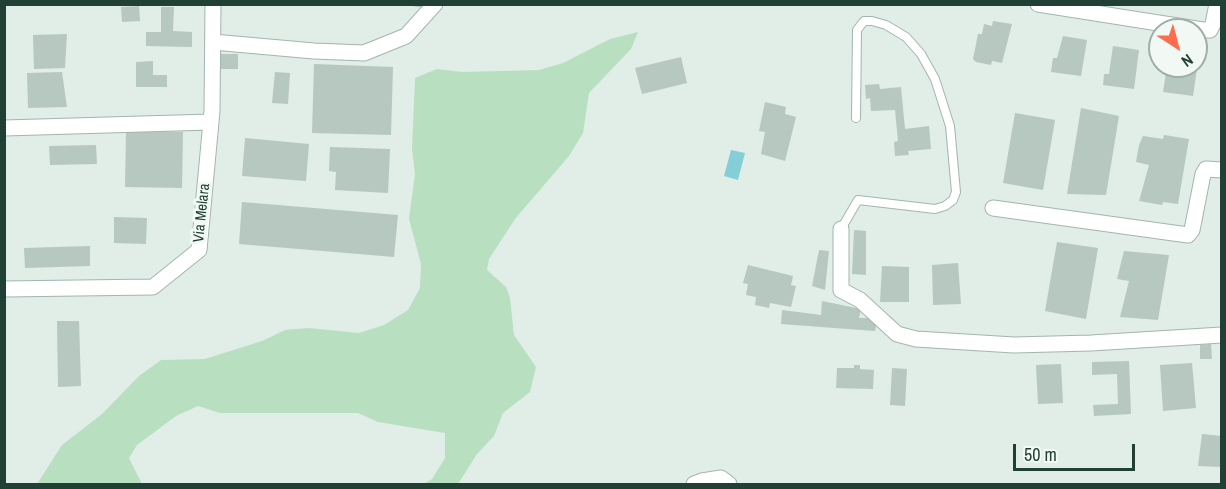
<!DOCTYPE html>
<style>
body{margin:0}
#map{position:relative;width:1226px;height:489px;overflow:hidden;background:#e1ede7;font-family:"Archivo Narrow",sans-serif}
canvas{display:block}
.frame{position:absolute;inset:0;border:6px solid #203f35;pointer-events:none}
.north{position:absolute;left:1148px;top:18px;width:60px;height:60px;box-sizing:border-box;background:#f2f9f5;border:2px solid #9eafa8;border-radius:50%;rotate:144deg;font-size:16px;font-weight:700;line-height:24px;text-align:center;color:#203f35}
.north::after{content:'';display:block;margin:auto;width:21px;height:27px;background:#fe6e4e;clip-path:polygon(50% 0,100% 100%,50% 72%,0 100%)}
.scale{position:absolute;left:1013px;top:444px;width:122px;height:27px;box-sizing:border-box;border:3px solid #203f35;border-top:0;padding-left:8px;font-size:18px;line-height:21px;white-space:nowrap;color:#203f35;-webkit-text-stroke:4px #f2f9f5;paint-order:stroke}
</style>
<div id="map">
<canvas width="1226" height="489"></canvas>
<div class="frame"></div>
<div class="north">N</div>
<div class="scale">50 m</div>
</div>
<script>
const context = document.querySelector('canvas').getContext('2d');
context.lineJoin = 'round';
function fill(path, color) {
  context.fillStyle = color;
  context.fill(path, 'evenodd');
}
function shape(rows) {
  const path = new Path2D();
  for (const r of rows) {
    path.moveTo(r[0], r[1]);
    for (let i = 2; i < r.length; i += 2) path.lineTo(r[i], r[i + 1]);
  }
  return path;
}
function strokePath(path, color, width, dash) {
  context.strokeStyle = color;
  context.lineWidth = width;
  context.lineCap = dash ? 'butt' : 'round';
  context.setLineDash(dash || []);
  context.stroke(path);
}
function label(font, color, halo, rows, align = 'center') {
  context.font = font + ' "Archivo Narrow",sans-serif';
  context.lineWidth = 6;
  context.setLineDash([]);
  context.textBaseline = 'middle';
  context.strokeStyle = halo;
  context.fillStyle = color;
  for (const [text, x, y, turn = 0] of rows) {
    context.save();
    context.translate(x, y);
    context.rotate((+turn || 0) * Math.PI / 180);
    context.textAlign = isNaN(turn) ? turn : align;
    if (halo) context.strokeText(text, 0, 0);
    context.fillText(text, 0, 0);
    context.restore();
  }
}
const green = shape([
 [638,32,631,49,589,93,583,133,569,156,515,219,489,259,487,270,506,287,510,298,514,335,536,367,530,392,503,413,494,436,477,454,458,484,424,484,432,479,445,458,445,433,378,422,358,413,220,413,198,406,176,416,137,445,129,458,142,484,37,484,62,445,102,414,139,376,161,360,205,359,262,341,285,330,309,328,359,333,384,325,408,310,420,288,421,264,409,219,415,174,412,149,415,78,437,69,462,72,539,70,563,63,610,39]
]);
const water = shape([
 [731,150,745,153,738,180,724,176]
]);
const building = shape([
 [401,4,425,4,424,8],
 [139,6,140,21,122,22,121,7],
 [161,7,174,7,173,31,192,32,192,47,146,46,146,32,161,32],
 [993,21,1012,24,1002,63,992,61,991,65,976,62,973,59,978,34,982,34,984,24,992,26],
 [67,34,65,68,34,69,33,35],
 [1063,36,1087,40,1081,76,1051,72,1053,58,1057,58],
 [1113,46,1139,50,1134,89,1103,85,1104,74,1109,74],
 [221,54,238,54,238,69,221,69],
 [1196,54,1199,55,1193,96,1163,92,1167,66,1196,66],
 [681,57,687,83,642,94,635,68],
 [153,61,153,75,167,75,167,87,136,87,136,62],
 [314,64,393,67,391,135,312,133],
 [62,72,67,107,28,108,27,73],
 [275,72,290,73,288,104,272,103],
 [879,84,880,89,901,87,905,129,929,126,931,149,908,151,909,155,895,156,894,142,898,141,895,110,871,111,870,98,866,99,865,85],
 [765,102,786,107,785,114,796,117,785,161,761,154,765,132,759,131],
 [1081,108,1119,116,1106,195,1067,194],
 [1015,113,1055,120,1043,190,1003,183],
 [126,131,183,132,182,188,125,187],
 [1164,135,1189,139,1178,204,1163,202,1162,205,1139,201,1149,165,1136,162,1139,145,1143,136,1163,139],
 [245,138,309,144,306,181,242,176],
 [96,145,97,164,50,165,49,146],
 [330,147,390,149,388,193,335,190,336,172,329,171],
 [242,202,398,215,394,257,239,244],
 [114,217,147,218,146,244,114,243],
 [854,230,866,231,866,275,852,274],
 [1057,242,1098,248,1086,319,1045,311],
 [90,246,90,266,25,268,24,248],
 [819,250,829,251,825,290,812,286],
 [1124,251,1169,255,1158,320,1120,317,1129,281,1117,279],
 [958,263,961,304,933,305,932,265],
 [748,265,793,276,791,285,796,286,791,307,770,303,769,308,755,305,756,297,746,295,748,284,743,283],
 [882,266,909,267,909,302,880,302],
 [822,301,861,309,859,318,872,318,871,321,877,322,875,331,781,324,782,310,821,315],
 [57,321,79,321,81,386,58,387],
 [1211,344,1212,359,1200,359,1200,345],
 [1129,361,1131,414,1094,416,1093,405,1118,404,1117,374,1092,375,1092,362],
 [1192,363,1196,408,1163,411,1160,365],
 [1061,364,1063,403,1038,404,1036,365],
 [854,365,860,365,860,369,874,370,873,389,836,388,837,368,854,368],
 [892,368,907,369,905,406,890,405],
 [1202,434,1221,436,1221,467,1198,466]
]);
const lane = shape([
 [841,229,858,200,935,209,945,206,953,200,956,192,950,126,935,79,921,54,906,37,886,25,872,21,864,21,857,30,856,118]
]);
const street = shape([
 [1038,4,1203,30,1210,30,1213,24,1217,4],
 [213,42,314,51,364,53,406,36,435,4],
 [4,128,211,122],
 [993,208,1188,235,1192,230,1203,174,1206,169,1222,170],
 [841,229,841,290,860,300,897,334,916,339,1014,345,1091,343,1222,335],
 [4,289,153,287,199,250,212,111,213,4],
 [694,484,702,481,721,478,729,484]
]);
const streetNames = [
 ["Via Melara",202,213,-84]
];
fill(green, '#b8e0c0');
fill(water, '#84cfd7');
fill(building, '#b6c8c0');
strokePath(lane, '#a3b5ae', 10);
strokePath(street, '#a3b5ae', 17);
strokePath(lane, '#fff', 8);
strokePath(street, '#fff', 15);
label('15px', '#203f35', '#f2f9f5', streetNames);
</script>
